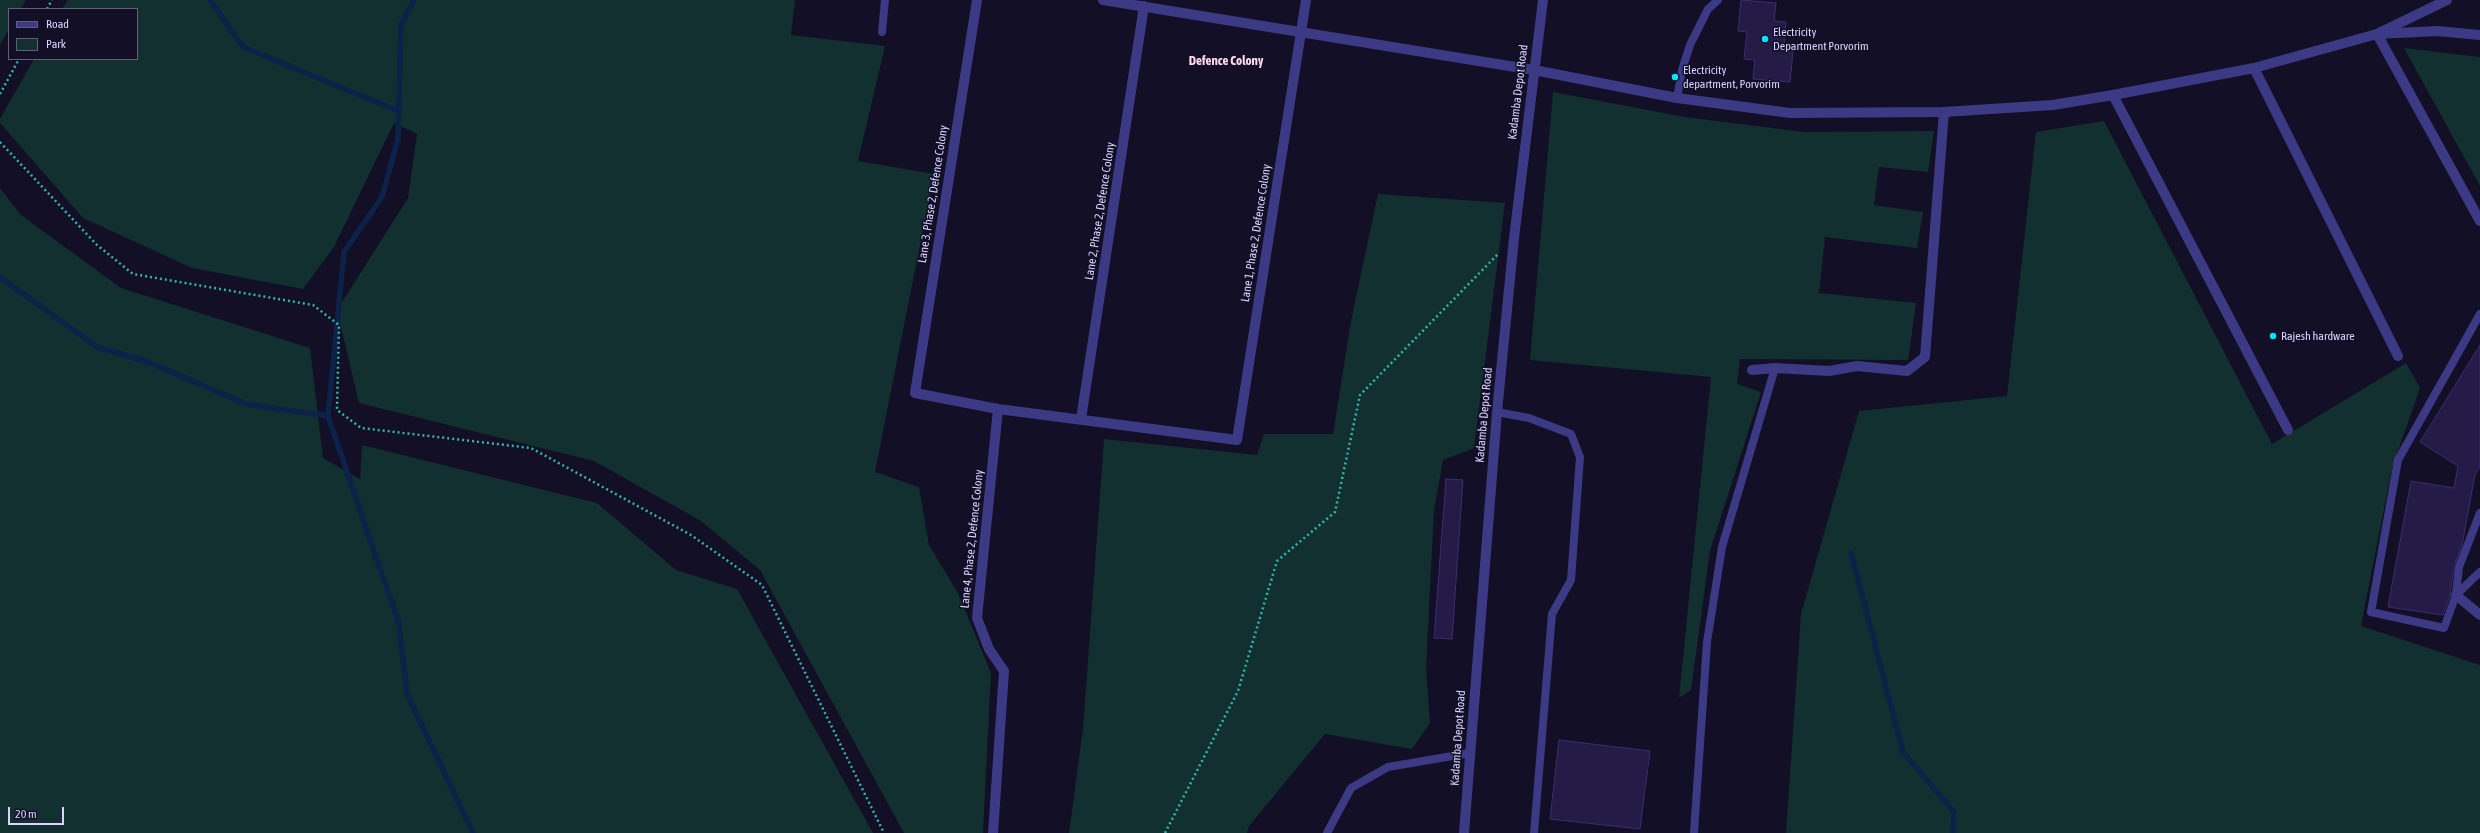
<!DOCTYPE html>
<style>
body{margin:0}
#map{position:relative;width:2480px;height:833px;overflow:hidden;background:#130f26;font-family:"Asap Condensed",sans-serif}
canvas{display:block}
.legend{position:absolute;left:8px;top:8px;width:130px;height:52px;box-sizing:border-box;background:#130f26;border:1px solid #625e7d;margin:0;padding:5px 7px;list-style:none;font-size:12px;color:#d9d4ff}
.legend li{display:flex;align-items:center;gap:8px;height:20px}
.legend b{width:20px;border:1px solid #625e7d}
.scale{position:absolute;left:8px;top:807px;width:56px;height:18px;box-sizing:border-box;border:2px solid #d9d4ff;border-top:0;padding-left:5px;font-size:12px;line-height:14px;white-space:nowrap;color:#d9d4ff;-webkit-text-stroke:3px #130f26;paint-order:stroke}
</style>
<div id="map">
<canvas width="2480" height="833"></canvas>
<ul class="legend">
<li><b style="height:5px;background:#3d3a85"></b>Road</li>
<li><b style="height:11px;background:#12302f"></b>Park</li>
</ul>
<div class="scale">20 m</div>
</div>
<script>
const context = document.querySelector('canvas').getContext('2d');
context.lineJoin = 'round';
function fill(path, color) {
  context.fillStyle = color;
  context.fill(path, 'evenodd');
}
function shape(rows) {
  const path = new Path2D();
  for (const r of rows) {
    path.moveTo(r[0], r[1]);
    for (let i = 2; i < r.length; i += 2) path.lineTo(r[i], r[i + 1]);
  }
  return path;
}
function strokePath(path, color, width, dash) {
  context.strokeStyle = color;
  context.lineWidth = width;
  context.lineCap = dash ? 'butt' : 'round';
  context.setLineDash(dash || []);
  context.stroke(path);
}
function label(font, color, halo, rows, align = 'center') {
  context.font = font + ' "Asap Condensed",sans-serif';
  context.lineWidth = 3;
  context.setLineDash([]);
  context.textBaseline = 'middle';
  context.strokeStyle = halo;
  context.fillStyle = color;
  for (const [text, x, y, turn = 0] of rows) {
    context.save();
    context.translate(x, y);
    context.rotate((+turn || 0) * Math.PI / 180);
    context.textAlign = isNaN(turn) ? turn : align;
    if (halo) context.strokeText(text, 0, 0);
    context.fillText(text, 0, 0);
    context.restore();
  }
}
const green = shape([
 [0,0,26,0,21,9,9,9,9,29,0,45],
 [68,0,795,0,791,35,885,46,858,161,934,174,875,472,919,487,929,545,958,593,991,673,983,833,904,833,760,570,701,521,594,461,359,403,337,310,408,198,417,134,394,123,334,247,303,289,192,268,83,218,0,123,0,119,34,59,137,59,137,9,62,9],
 [2404,48,2480,57,2480,186],
 [1553,92,1685,117,1804,132,1934,131,1928,172,1879,167,1874,205,1923,212,1917,248,1825,237,1819,293,1916,303,1908,360,1740,359,1737,384,1761,392,1710,551,1691,690,1679,698,1711,377,1530,360],
 [2104,121,2272,444,2406,363,2420,388,2392,468,2361,626,2480,665,2480,833,1786,833,1801,614,1859,411,2007,396,2036,132],
 [0,188,21,215,121,288,310,348,323,458,360,479,362,445,597,503,676,570,737,589,873,833,0,833],
 [1378,194,1505,203,1474,448,1443,460,1434,510,1426,669,1430,723,1412,749,1325,734,1249,826,1247,833,1069,833,1083,729,1104,439,1257,455,1264,434,1333,434,1351,321]
]);
const stream = shape([
 [210,0,243,47,398,111],
 [414,0,401,25,398,139,382,197,344,252,328,416,399,624,407,694,473,833],
 [0,277,97,347,148,362,246,404,328,416],
 [1851,553,1903,752,1954,812,1953,833]
]);
const building = shape([
 [1741,0,1776,3,1774,21,1786,22,1784,47,1793,51,1790,82,1753,79,1755,60,1744,59,1747,32,1738,31,1741,0],
 [2480,345,2480,467,2475,475,2462,545,2454,566,2450,596,2443,615,2388,607,2411,481,2454,488,2458,466,2420,442,2480,345],
 [1446,479,1463,480,1452,639,1434,638,1446,479],
 [1559,740,1650,751,1640,829,1550,819,1559,740]
]);
const path = shape([
 [47,9,52,0],
 [0,94,19,59],
 [0,142,97,245,133,274,313,305,339,325,337,410,361,428,531,448,691,535,762,585,884,833],
 [1165,833,1238,691,1277,561,1335,512,1360,395,1498,254]
]);
const service = shape([
 [882,32,885,0],
 [1677,98,1682,70,1690,45,1708,9,1718,0],
 [2480,314,2398,460,2371,612,2444,628,2456,595,2459,567,2480,513],
 [1497,412,1529,418,1571,434,1580,457,1571,580,1552,614,1534,833],
 [2456,595,2480,572],
 [1694,832,1707,642,1722,547,1775,368],
 [1327,833,1351,788,1388,767,1470,753]
]);
const minor = shape([
 [977,0,915,393,998,409,1237,440,1306,0],
 [1103,0,1534,70],
 [2447,0,2377,34,2480,221],
 [2254,68,2398,356],
 [2113,95,2288,430],
 [1752,370,1775,368,1829,371,1857,366,1907,371,1925,357,1944,112],
 [1081,419,1144,6],
 [2456,595,2480,615],
 [993,833,1004,671,989,649,977,618,998,409]
]);
const tertiary = shape([
 [1534,70,1677,98,1790,113,1944,112,2053,105,2113,95,2254,68,2377,34,2437,31,2480,35],
 [1464,833,1497,412,1514,238,1543,0]
]);
const markers = [
 [1765,39,4,"#00e5ff"],
 [1675,77,4,"#00e5ff"],
 [2273,336,4,"#00e5ff"]
];
const poiNames = [
 ["Electricity",1773,32],
 ["Department Porvorim",1773,46],
 ["Electricity",1683,70],
 ["department, Porvorim",1683,84],
 ["Rajesh hardware",2281,336]
];
const streetNames = [
 ["Kadamba Depot Road",1518,92,-83],
 ["Lane 3, Phase 2, Defence Colony",933,194,-81],
 ["Lane 2, Phase 2, Defence Colony",1100,211,-81],
 ["Lane 1, Phase 2, Defence Colony",1256,233,-81],
 ["Kadamba Depot Road",1484,415,-85],
 ["Lane 4, Phase 2, Defence Colony",972,539,-84],
 ["Kadamba Depot Road",1458,738,-86]
];
const neighbourhoodNames = [
 ["Defence Colony",1226,61]
];
fill(green, '#12302f');
strokePath(stream, '#0c2248', 5.5);
fill(building, '#241b47');
strokePath(building, '#3b2d73', 1);
strokePath(path, '#2fb8b0', 2.5, [2, 3]);
strokePath(service, '#3d3a85', 8);
strokePath(minor, '#3d3a85', 10);
strokePath(tertiary, '#3d3a85', 10);
for (const [x, y, r, color] of markers) {
  const dot = new Path2D();
  dot.arc(x, y, r, 0, 2 * Math.PI);
  context.fillStyle = color;
  context.fill(dot);
  strokePath(dot, '#130f26', 1.5);
}
label('12px', '#d9d4ff', '#130f26', poiNames, 'left');
label('12px', '#d9d4ff', '#130f26', streetNames);
label('bold 13px', '#ffd6f0', '#130f26', neighbourhoodNames);
</script>
